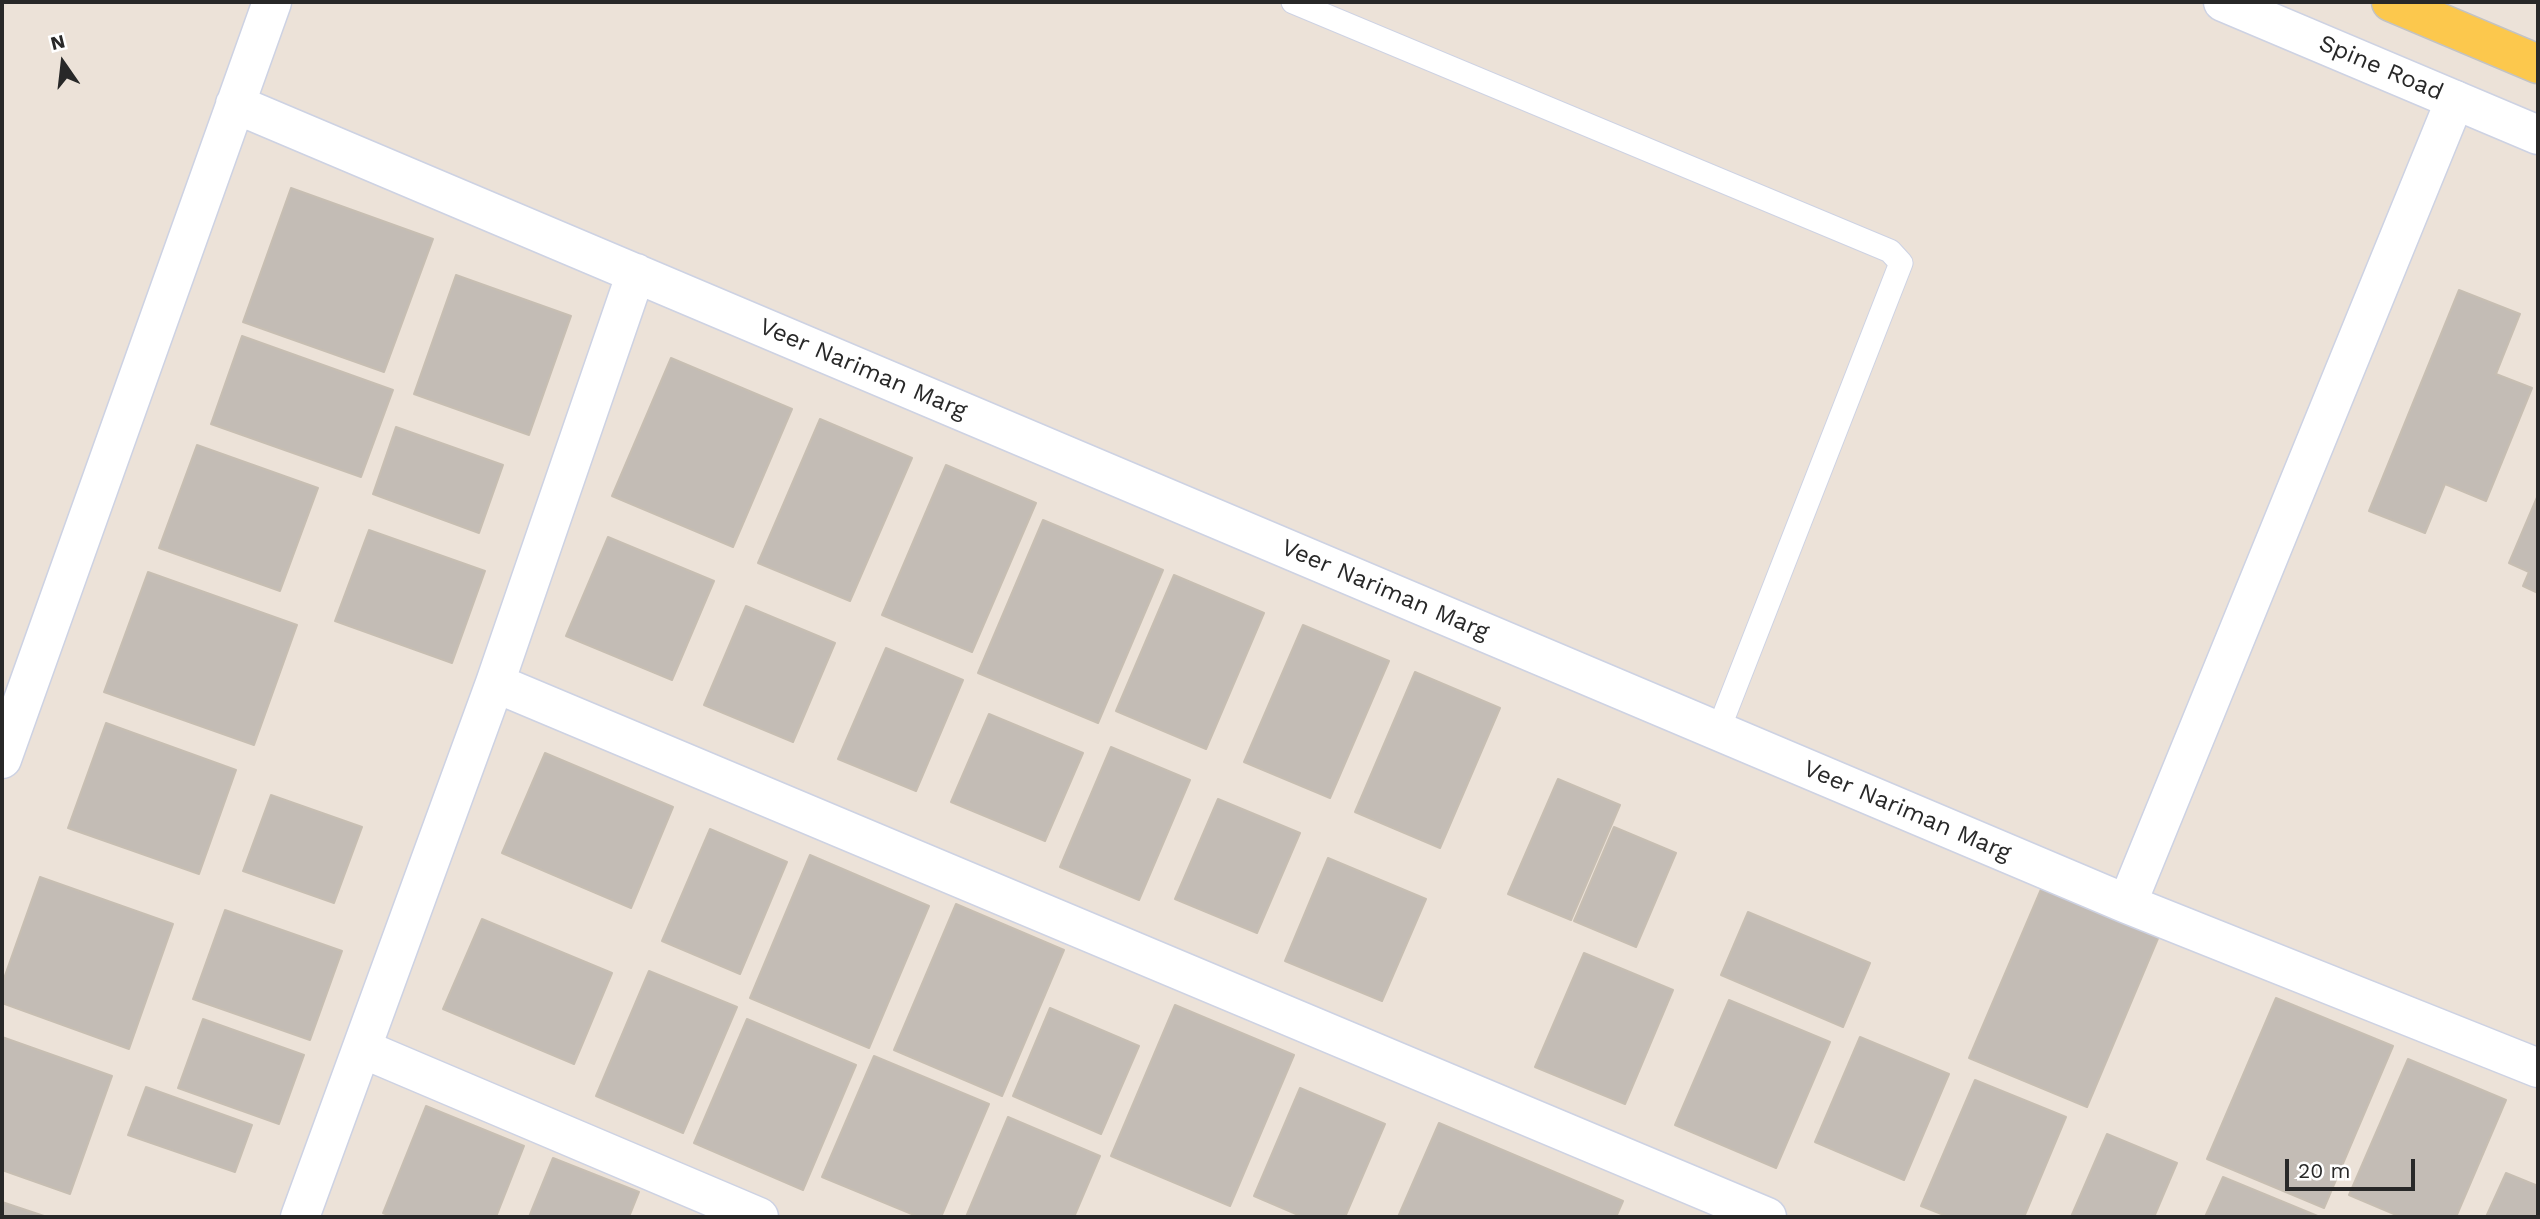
<!DOCTYPE html>
<style>
body{margin:0}
#map{position:relative;width:2540px;height:1219px;overflow:hidden;background:#ece2d8;font-family:"Work Sans",sans-serif}
canvas{display:block}
.frame{position:absolute;inset:0;border:4px solid #282828;pointer-events:none}
.north{position:absolute;left:28px;top:28px;width:70px;height:70px;-webkit-text-stroke:5px #fff;paint-order:stroke;rotate:346deg;font-size:19px;font-weight:700;line-height:28px;text-align:center;color:#282828}
.north::after{content:'';display:block;margin:auto;width:24px;height:32px;background:#282828;clip-path:polygon(50% 0,100% 100%,50% 72%,0 100%)}
.scale{position:absolute;left:2285px;top:1159px;width:130px;height:32px;box-sizing:border-box;border:4px solid #282828;border-top:0;padding-left:9px;font-size:21px;line-height:24px;white-space:nowrap;color:#282828;-webkit-text-stroke:5px #fff;paint-order:stroke}
</style>
<div id="map">
<canvas width="2540" height="1219"></canvas>
<div class="frame"></div>
<div class="north">N</div>
<div class="scale">20 m</div>
</div>
<script>
const context = document.querySelector('canvas').getContext('2d');
context.lineJoin = 'round';
function fill(path, color) {
  context.fillStyle = color;
  context.fill(path, 'evenodd');
}
function shape(rows) {
  const path = new Path2D();
  for (const r of rows) {
    path.moveTo(r[0], r[1]);
    for (let i = 2; i < r.length; i += 2) path.lineTo(r[i], r[i + 1]);
  }
  return path;
}
function strokePath(path, color, width, dash) {
  context.strokeStyle = color;
  context.lineWidth = width;
  context.lineCap = dash ? 'butt' : 'round';
  context.setLineDash(dash || []);
  context.stroke(path);
}
function label(font, color, halo, rows, align = 'center') {
  context.font = font + ' "Work Sans",sans-serif';
  context.lineWidth = 5;
  context.setLineDash([]);
  context.textBaseline = 'middle';
  context.strokeStyle = halo;
  context.fillStyle = color;
  for (const [text, x, y, turn = 0] of rows) {
    context.save();
    context.translate(x, y);
    context.rotate((+turn || 0) * Math.PI / 180);
    context.textAlign = isNaN(turn) ? turn : align;
    if (halo) context.strokeText(text, 0, 0);
    context.fillText(text, 0, 0);
    context.restore();
  }
}
const building = shape([
 [291,188,433,239,384,372,243,322,291,188],
 [456,275,571,316,529,435,414,394,456,275],
 [2459,290,2520,314,2496,374,2532,388,2486,501,2445,484,2425,533,2369,511,2459,290],
 [242,336,393,390,361,477,211,424,242,336],
 [671,358,792,409,733,547,612,496,671,358],
 [820,419,912,458,850,601,758,563,820,419],
 [396,427,503,465,479,533,373,494,396,427],
 [197,445,318,488,280,591,159,548,197,445],
 [946,465,1036,503,972,652,882,615,946,465],
 [2538,495,2538,593,2523,586,2529,572,2509,563,2538,495],
 [1043,520,1163,570,1098,723,978,673,1043,520],
 [369,530,485,571,452,663,335,621,369,530],
 [608,537,714,581,672,680,566,636,608,537],
 [148,572,297,625,254,745,104,692,148,572],
 [1174,575,1264,613,1206,749,1116,711,1174,575],
 [746,606,835,643,793,742,704,705,746,606],
 [1303,625,1389,661,1330,798,1244,762,1303,625],
 [886,648,963,680,916,791,838,759,886,648],
 [1415,672,1500,708,1440,848,1355,812,1415,672],
 [989,714,1083,753,1045,841,951,802,989,714],
 [106,723,236,770,199,874,68,828,106,723],
 [1111,747,1190,780,1139,900,1060,867,1111,747],
 [545,753,673,807,631,908,502,853,545,753],
 [1558,779,1620,805,1571,920,1508,894,1558,779],
 [271,795,362,827,334,903,243,871,271,795],
 [1218,799,1300,833,1257,933,1175,899,1218,799],
 [1614,827,1676,853,1636,947,1574,921,1614,827],
 [710,829,787,862,740,974,662,941,710,829],
 [810,855,929,906,869,1048,750,998,810,855],
 [1328,858,1426,899,1382,1001,1285,961,1328,858],
 [40,877,173,924,129,1049,2,1003,2,984,40,877],
 [2042,887,2159,936,2087,1107,1969,1058,2042,887],
 [956,904,1064,950,1002,1096,894,1050,956,904],
 [225,910,342,951,310,1040,193,999,225,910],
 [1748,912,1870,963,1843,1027,1721,975,1748,912],
 [482,919,612,973,574,1064,443,1009,482,919],
 [1584,953,1673,990,1625,1104,1535,1067,1584,953],
 [649,971,737,1007,683,1133,596,1096,649,971],
 [2276,998,2393,1046,2324,1208,2207,1159,2276,998],
 [1729,1000,1830,1042,1776,1168,1675,1125,1729,1000],
 [1175,1005,1294,1055,1230,1206,1111,1156,1175,1005],
 [1050,1008,1139,1046,1101,1134,1013,1096,1050,1008],
 [203,1019,304,1055,279,1124,178,1088,203,1019],
 [747,1019,856,1065,803,1190,694,1143,747,1019],
 [2,1037,112,1076,70,1194,2,1170,2,1037],
 [1860,1037,1949,1074,1904,1180,1815,1142,1860,1037],
 [874,1056,989,1104,941,1217,919,1217,822,1177,874,1056],
 [2408,1059,2506,1100,2456,1217,2401,1217,2349,1195,2408,1059],
 [1975,1080,2066,1117,2024,1217,1949,1217,1921,1206,1975,1080],
 [146,1087,252,1125,235,1172,128,1135,146,1087],
 [1300,1088,1385,1124,1345,1217,1303,1217,1254,1196,1300,1088],
 [426,1106,524,1146,496,1217,393,1217,383,1213,426,1106],
 [1008,1117,1100,1156,1074,1217,966,1217,1008,1117],
 [1439,1123,1623,1201,1616,1217,1398,1217,1439,1123],
 [2107,1134,2177,1163,2154,1217,2071,1217,2107,1134],
 [553,1158,639,1192,629,1217,529,1217,553,1158],
 [2506,1173,2538,1186,2538,1217,2486,1217,2506,1173],
 [2223,1177,2320,1217,2205,1217,2223,1177],
 [2,1202,47,1217,2,1217,2,1202]
]);
const service = shape([
 [1293,2,1890,251,1901,263,1718,731]
]);
const minor = shape([
 [235,104,2127,904,2538,1068],
 [495,683,1767,1217],
 [2,759,272,2],
 [2127,904,2455,100],
 [363,1049,759,1217],
 [300,1217,495,683,636,273]
]);
const tertiary = shape([
 [2223,2,2538,135]
]);
const primary = shape([
 [2391,2,2538,64]
]);
const streetNames = [
 ["Spine Road",2381,68,23],
 ["Veer Nariman Marg",863,369,23],
 ["Veer Nariman Marg",1385,590,23],
 ["Veer Nariman Marg",1907,811,23]
];
fill(building, '#c3bcb5');
strokePath(building, '#c7beb2', 2);
strokePath(service, '#cdd2e3', 25);
strokePath(minor, '#cdd2e3', 41);
strokePath(tertiary, '#cdd2e3', 41);
strokePath(primary, '#c3c3c3', 41);
strokePath(service, '#fff', 23);
strokePath(minor, '#fff', 38);
strokePath(tertiary, '#fff', 38);
strokePath(primary, '#fcc84d', 38);
label('24px', '#282828', '#fff', streetNames);
</script>
